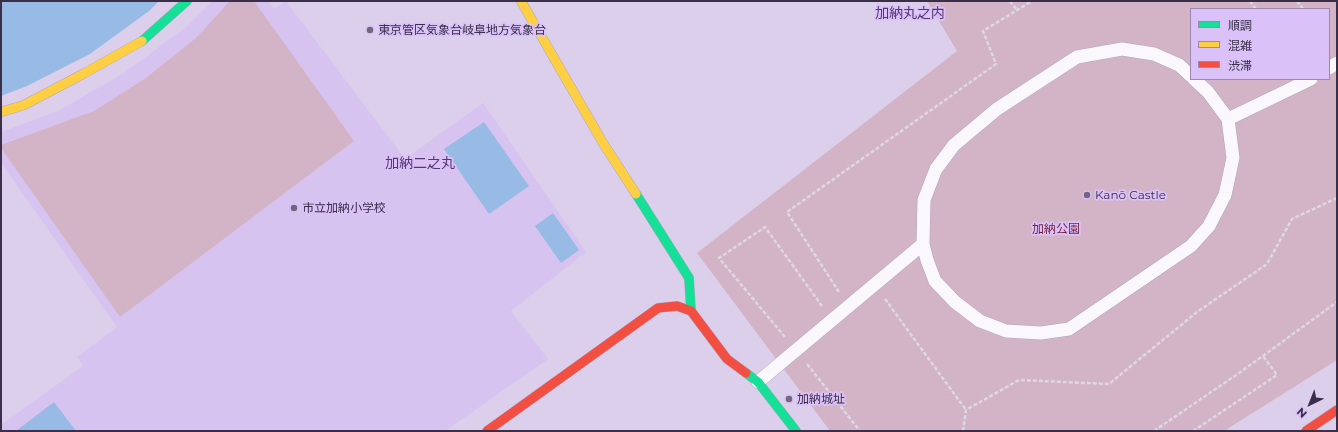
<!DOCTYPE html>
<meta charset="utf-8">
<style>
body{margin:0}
#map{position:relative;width:1338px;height:432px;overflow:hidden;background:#dbcfeb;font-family:Montserrat,"Noto Sans JP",sans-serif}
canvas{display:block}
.frame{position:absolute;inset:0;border:2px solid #3a2e48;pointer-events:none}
.legend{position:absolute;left:1190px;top:8px;width:140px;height:72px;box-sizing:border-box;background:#dac2f8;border:1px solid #9a87b2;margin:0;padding:5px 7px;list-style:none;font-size:12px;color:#3a2e48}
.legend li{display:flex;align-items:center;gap:8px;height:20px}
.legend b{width:20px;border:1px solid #9a87b2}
.north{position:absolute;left:1290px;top:384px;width:40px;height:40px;-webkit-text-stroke:3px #dac2f8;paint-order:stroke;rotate:223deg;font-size:11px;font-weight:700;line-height:16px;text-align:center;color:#3a2e48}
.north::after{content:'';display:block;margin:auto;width:14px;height:18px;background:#3a2e48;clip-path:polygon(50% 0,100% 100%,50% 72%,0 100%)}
</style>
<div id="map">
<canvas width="1338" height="432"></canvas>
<div class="frame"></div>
<ul class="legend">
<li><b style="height:5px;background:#16e098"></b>順調</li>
<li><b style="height:5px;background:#ffcf43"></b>混雑</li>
<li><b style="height:5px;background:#f24e42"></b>渋滞</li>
</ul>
<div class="north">N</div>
</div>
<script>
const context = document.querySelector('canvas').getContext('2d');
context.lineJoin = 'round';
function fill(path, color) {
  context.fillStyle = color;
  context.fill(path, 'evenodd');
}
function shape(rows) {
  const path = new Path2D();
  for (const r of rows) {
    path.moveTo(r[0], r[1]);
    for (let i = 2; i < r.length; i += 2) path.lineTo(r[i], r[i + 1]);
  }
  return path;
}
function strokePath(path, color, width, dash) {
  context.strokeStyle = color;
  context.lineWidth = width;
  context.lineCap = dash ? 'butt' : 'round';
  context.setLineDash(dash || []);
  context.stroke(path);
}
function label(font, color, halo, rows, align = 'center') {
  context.font = font + ' Montserrat,"Noto Sans JP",sans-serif';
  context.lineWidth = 3.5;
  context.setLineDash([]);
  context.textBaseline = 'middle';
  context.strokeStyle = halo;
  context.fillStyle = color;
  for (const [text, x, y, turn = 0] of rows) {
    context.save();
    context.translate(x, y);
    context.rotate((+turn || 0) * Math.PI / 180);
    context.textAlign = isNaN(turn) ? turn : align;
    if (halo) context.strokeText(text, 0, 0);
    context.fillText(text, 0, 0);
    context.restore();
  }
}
const built = shape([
 [212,1,268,1,274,9,286,1,405,159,483,103,586,252,511,311,548,359,445,431,1,431,1,425,83,366,77,357,117,327,1,163,1,132,58,111,124,73,186,27]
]);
const green = shape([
 [230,1,254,1,354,141,120,317,1,148,1,145,94,111,146,78,196,38],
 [927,1,1337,1,1337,360,1224,431,830,431,697,253,957,51],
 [1191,9,1329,9,1329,79,1191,79]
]);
const water = shape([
 [1,1,159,1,149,11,90,54,27,86,1,96],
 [484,122,529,186,489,214,444,149],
 [553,213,579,250,561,263,535,226],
 [54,402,76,431,16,431]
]);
const path = shape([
 [1010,1,1017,10],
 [1250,1,1256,9],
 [1297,1,1303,9],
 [839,292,787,212,996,64,983,31,1032,1],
 [885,299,966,410],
 [785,337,719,258,765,227,822,306],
 [807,364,860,431],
 [963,431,966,410,1019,380,1109,384,1197,312,1267,264,1292,219,1337,198],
 [1154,431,1242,371,1337,302],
 [1193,431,1277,375,1263,356]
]);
const lane = shape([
 [1329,68,1337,63],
 [1191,76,1179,65,1154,54,1122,49,1077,57,997,109,954,145,936,169,924,200,923,244,927,260,935,281,955,302,980,321,1006,331,1041,333,1069,329,1191,246,1209,226,1225,195,1233,158,1228,119,1208,92,1194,79],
 [1228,119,1311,79],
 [758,382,923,244]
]);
const fast = shape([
 [142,41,187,1],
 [636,194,689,278,691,311],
 [746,373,758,382,796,431]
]);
const slow = shape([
 [521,1,603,143,636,194],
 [1,112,24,105,83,74,142,41]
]);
const jam = shape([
 [487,431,658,308,677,306,691,311,727,359,746,373],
 [1306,431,1337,410]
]);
const markers = [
 [370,30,4,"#726681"],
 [1087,195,4,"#726681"],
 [294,208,4,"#726681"],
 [789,399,4,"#726681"]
];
const poiNames = [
 ["東京管区気象台岐阜地方気象台",378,30],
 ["Kanō Castle",1095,195],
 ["市立加納小学校",302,208],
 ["加納城址",797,399]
];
const parkNames = [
 ["加納公園",1056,229]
];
const quarterNames = [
 ["加納丸之内",910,14],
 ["加納二之丸",420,164]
];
fill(built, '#d7c3f0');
fill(green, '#d3b4c6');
fill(water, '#97bbe5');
strokePath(lane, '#b1a6be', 14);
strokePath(fast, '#b1a6be', 10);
strokePath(slow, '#b1a6be', 10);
strokePath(jam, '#b1a6be', 10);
strokePath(path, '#ddd8e2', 2.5, [4, 2]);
strokePath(lane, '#faf8fc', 13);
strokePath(fast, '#16e098', 9);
strokePath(slow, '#ffcf43', 9);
strokePath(jam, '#f24e42', 9);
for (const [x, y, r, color] of markers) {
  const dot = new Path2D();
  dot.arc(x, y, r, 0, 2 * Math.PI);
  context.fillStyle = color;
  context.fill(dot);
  strokePath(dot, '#dac2f8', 1.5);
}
label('12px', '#3a2e48', '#dac2f8', poiNames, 'left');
label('12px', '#741e3a', '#dac2f8', parkNames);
label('14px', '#533770', '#dac2f8', quarterNames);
</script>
